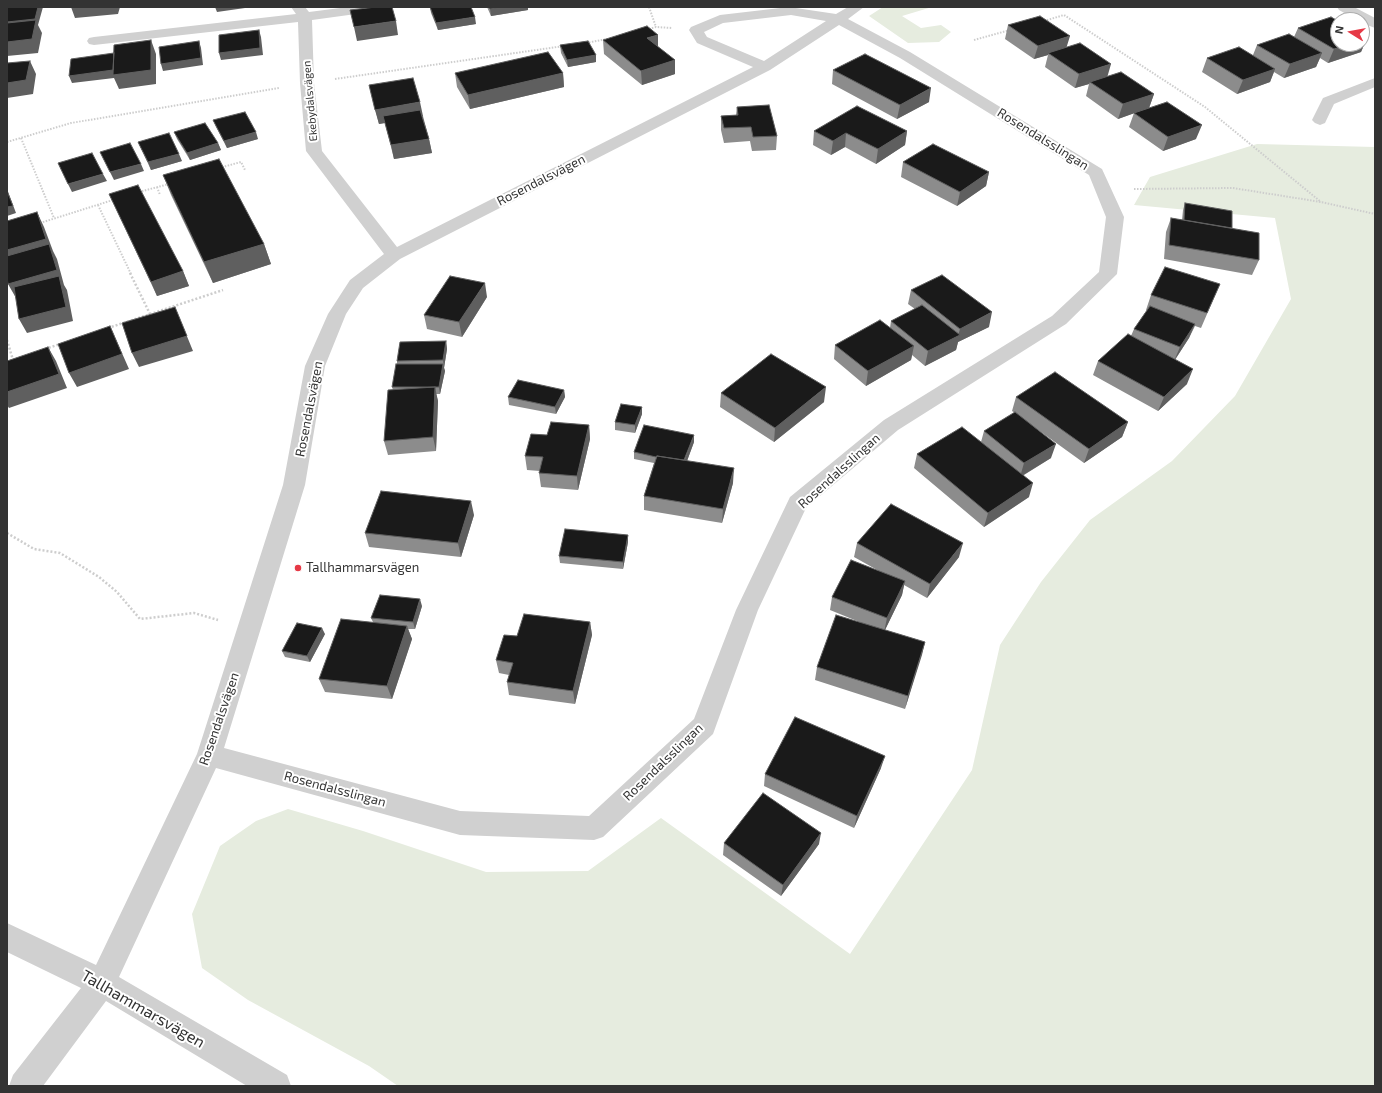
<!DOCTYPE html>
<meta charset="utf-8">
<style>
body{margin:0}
#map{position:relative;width:1382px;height:1093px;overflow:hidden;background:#fff;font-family:"Exo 2",sans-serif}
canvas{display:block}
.frame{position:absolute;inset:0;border:8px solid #333;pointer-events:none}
.north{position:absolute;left:1330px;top:12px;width:40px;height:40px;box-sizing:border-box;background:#fff;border:1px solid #adadad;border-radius:50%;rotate:281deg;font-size:11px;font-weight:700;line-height:16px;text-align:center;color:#333}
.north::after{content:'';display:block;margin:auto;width:14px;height:18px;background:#e63946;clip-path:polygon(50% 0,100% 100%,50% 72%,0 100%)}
</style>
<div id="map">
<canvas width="1382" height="1093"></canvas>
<div class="frame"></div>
<div class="north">N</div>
</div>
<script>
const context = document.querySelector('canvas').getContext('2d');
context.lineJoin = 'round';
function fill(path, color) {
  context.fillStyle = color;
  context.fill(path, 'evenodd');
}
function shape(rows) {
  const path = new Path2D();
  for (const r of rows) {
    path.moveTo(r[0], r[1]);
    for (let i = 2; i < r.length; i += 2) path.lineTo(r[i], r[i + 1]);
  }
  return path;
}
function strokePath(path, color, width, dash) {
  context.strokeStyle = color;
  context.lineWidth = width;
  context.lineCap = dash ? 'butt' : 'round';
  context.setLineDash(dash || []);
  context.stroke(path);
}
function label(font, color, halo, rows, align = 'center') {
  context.font = font + ' "Exo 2",sans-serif';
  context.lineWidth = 4;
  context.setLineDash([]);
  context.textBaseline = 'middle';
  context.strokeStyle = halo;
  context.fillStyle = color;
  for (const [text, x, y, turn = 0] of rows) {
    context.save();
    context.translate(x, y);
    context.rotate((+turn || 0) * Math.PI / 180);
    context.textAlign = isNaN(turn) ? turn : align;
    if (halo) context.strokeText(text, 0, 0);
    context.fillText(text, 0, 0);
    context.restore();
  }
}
const green = shape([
 [883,7,932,7,902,16,921,28,941,25,951,32,939,42,908,43,869,16],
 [1257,144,1375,147,1375,1086,398,1086,369,1066,248,1000,202,968,192,914,220,846,256,821,288,809,363,831,486,872,588,871,661,818,850,954,972,770,1000,645,1041,582,1090,520,1172,461,1235,396,1291,299,1275,218,1134,205,1150,177]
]);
const pathFar1 = shape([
 [649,7,656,27],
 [1044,21,1064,15,1205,107,1321,202],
 [649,29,656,27,672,28],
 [974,40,1010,30],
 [586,43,607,39],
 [335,79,564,46],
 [21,138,54,218],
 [7,142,71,123,279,88],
 [219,168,241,162,245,170],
 [157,187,160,195],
 [1134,189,1233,188,1321,202,1375,214],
 [139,192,169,184],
 [98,205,131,274],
 [40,223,113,200]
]);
const path = shape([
 [130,273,150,314],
 [108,328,223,290],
 [7,340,13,360],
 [45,349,60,344],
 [7,533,34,549,60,553,99,577,117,592,140,619,194,613,218,620]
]);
const minor = shape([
 [291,7,305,7,309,12,348,7,385,7,383,10,378,11,312,20,314,83,322,151,397,247,753,67,697,43,689,30,691,27,720,15,789,7,836,14,848,7,864,7,848,19,910,52,1102,169,1124,217,1117,274,1066,324,898,430,806,508,758,610,713,734,603,837,594,840,460,835,216,768,119,977,287,1075,291,1086,247,1086,106,1001,43,1086,9,1086,13,1075,81,988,7,952,7,923,96,965,197,754,283,485,305,366,328,314,350,280,384,254,306,151,300,83,298,22,94,45,89,44,87,41,89,38,94,37,296,14,291,7],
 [791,15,826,21,764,61,707,37,704,32,723,23,791,15],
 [839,25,900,58,1089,175,1106,217,1099,272,1052,316,884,420,790,497,736,610,694,719,589,816,460,811,224,748,305,485,325,366,346,314,363,288,400,259,770,70,839,25],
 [1337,7,1354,7,1375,18,1375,28,1362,23,1362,20,1357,20,1339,10,1337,7],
 [1375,78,1375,87,1334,104,1325,123,1320,125,1315,123,1312,120,1323,98,1375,78]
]);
const wall = shape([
 [430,7,476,24,438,30,431,13],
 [487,7,528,7,528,10,491,16],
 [1008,25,1067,47,1107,76,1154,94,1149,108,1196,139,1163,151,1129,127,1134,113,1118,119,1086,96,1089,84,1075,88,1045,67,1048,55,1034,59,1005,39],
 [1298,28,1367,38,1361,52,1328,63,1320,58,1316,67,1284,78,1274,72,1270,82,1237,94,1202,72,1207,58,1253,55,1257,45,1294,37],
 [603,40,658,47,675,60,675,74,642,85,604,54],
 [560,45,596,55,596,62,568,67,561,53],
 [833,70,929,102,897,119,832,84],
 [455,73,563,73,564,87,470,109,457,87],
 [369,85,423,116,429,139,432,153,394,159,385,123,379,124],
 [737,107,777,136,776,150,752,151,750,141,724,143,721,130,721,116,736,115],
 [213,120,258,139,227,148,216,127],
 [814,131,907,131,905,145,876,164,845,147,831,155,813,145],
 [174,132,218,143,221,150,190,160,177,139],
 [138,142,182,161,151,170],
 [903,162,989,172,986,186,957,206,901,177],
 [163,175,264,244,271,264,213,283,171,195],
 [109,194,183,271,189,286,157,296],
 [1185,203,1232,228,1259,260,1252,275,1164,259,1166,232,1171,218,1182,220,1183,210],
 [1220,284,1201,328,1195,326,1189,338,1175,360,1187,384,1158,411,1093,375,1098,361,1131,336,1134,329,1147,310,1146,310,1151,295],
 [911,290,989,327,958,342,956,350,925,366,912,355,911,360,866,386,834,359,835,345,890,328,891,321,915,309,908,304],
 [487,297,462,337,427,329,424,315],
 [446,341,447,349,444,368,445,371,440,394,436,394,438,401,436,451,388,455,384,441,393,390,392,387,397,364,397,361],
 [564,390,565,397,556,414,509,405,508,397],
 [721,393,824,402,774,442,720,407],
 [1016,397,1128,422,1122,437,1084,463,1030,424,1051,458,1024,475,1029,497,984,527,914,468,917,454,981,442,984,431,1015,413,1012,411],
 [642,407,642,414,635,433,615,430,615,422],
 [589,425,590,439,578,490,541,487,539,473,540,471,527,470,525,456,547,435],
 [694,442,687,461,733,483,722,523,644,510,644,496,654,463,634,459,634,452],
 [474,515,461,557,369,547,365,533],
 [628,535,628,542,623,569,560,563,559,556],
 [857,543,959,557,927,598,904,585,902,595,885,630,925,642,905,709,815,680,817,667,862,623,830,610,832,597,879,571,854,557],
 [422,606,415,629,408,629,412,639,392,699,325,692,319,679,373,622,371,618],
 [590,622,592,635,575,704,509,695,507,682,509,675,499,673,496,660,517,636],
 [325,634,310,662,285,657,282,651],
 [881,768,854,828,764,786,765,774],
 [724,843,819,844,781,896,723,855]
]);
const shadedWall = shape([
 [38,7,43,7,38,25,42,33,38,53,7,56,7,22],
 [71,7,120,7,118,14,75,18],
 [215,7,252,7,217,12],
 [503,7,528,7,528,10,491,16,490,9],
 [475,17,476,24,438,30,436,23],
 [396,21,398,35,357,41,354,27],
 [259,30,261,37,263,55,221,60,219,53],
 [658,35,658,48,647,38],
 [1070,36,1066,49,1048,53,1048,55,1034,59,1038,46],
 [1367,38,1361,52,1328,63,1334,49,1349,44,1362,44,1362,40],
 [151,40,156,54,156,84,119,89,114,78,72,83,69,76],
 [199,41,201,48,203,65,163,71,161,64],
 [1322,53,1316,67,1284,78,1290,64],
 [596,55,596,62,568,67,567,60],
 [675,60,675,74,642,85,641,71],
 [30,61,36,74,33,94,7,98,7,83],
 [1111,64,1107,78,1090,82,1089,84,1075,88,1079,74],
 [1275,69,1270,82,1237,94,1243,80],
 [563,73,564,87,470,109,468,95],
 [931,88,929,102,897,119,900,105],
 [1154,94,1149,108,1118,119,1123,104],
 [420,102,423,116,379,124,375,110],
 [1202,125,1196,139,1163,151,1168,137],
 [907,131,905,145,876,164,878,149],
 [256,132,258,139,227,148,224,141],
 [846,133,845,147,831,155,833,141],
 [429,139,432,153,394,159,391,145],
 [218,143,221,150,190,160,187,153],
 [179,154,182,161,151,170,148,162],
 [141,164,144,171,114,180,110,172],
 [989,172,986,186,957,206,960,192],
 [103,174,107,181,72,192,68,184],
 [7,189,16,213,7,216],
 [37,212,44,227,53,251,57,259,64,285,67,290,73,321,27,333,19,319,16,298,8,284,7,267,7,250],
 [264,244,271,264,213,283,204,262],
 [183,271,189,286,157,296,151,282],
 [485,283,487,297,462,337,459,322],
 [175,307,193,351,139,367,132,353],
 [992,312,989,327,958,342,956,350,925,366,928,351,958,336,960,329],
 [1195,324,1189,338,1174,361,1180,347],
 [110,326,129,369,77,387,69,373],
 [446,341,447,349,444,368,443,360],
 [914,346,911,360,866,386,868,371],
 [48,347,56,361,67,388,9,408,7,405,7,392],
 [443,364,445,371,440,394,439,387],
 [1193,369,1187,384,1158,411,1164,397],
 [435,387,438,401,436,451,433,437],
 [826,387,824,402,774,442,775,428],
 [564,390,565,397,556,414,555,407],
 [642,407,642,414,635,433,635,425],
 [1128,422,1122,437,1084,463,1089,449],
 [589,425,590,439,578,490,577,476],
 [694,435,694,442,684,469,684,462],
 [1056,444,1051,458,1020,477,1024,463],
 [734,468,733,483,722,523,723,509],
 [1033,483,1029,497,984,527,988,513],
 [471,501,474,515,461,557,458,543],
 [628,535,628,542,623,569,623,562],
 [963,543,959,557,927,598,930,584],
 [905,581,902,595,884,632,887,618],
 [420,599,422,606,415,629,413,622],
 [590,622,592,635,575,704,573,691],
 [407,626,412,639,392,699,387,686],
 [322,628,325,634,310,662,307,656],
 [925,642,922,655,905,709,908,696],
 [885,756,881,768,854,828,857,816],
 [821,833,819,844,781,896,783,885]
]);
const building = shape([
 [7,7,38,7,35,19,7,22,7,7],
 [376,7,392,7,396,21,354,27,350,10,376,7],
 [430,7,471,7,475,17,436,23,430,7],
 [489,7,503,7,490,9,489,7],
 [1040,16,1070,36,1038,46,1008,25,1040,16],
 [1331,17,1338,21,1338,44,1349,44,1334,49,1298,28,1331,17],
 [36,20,32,39,7,42,7,23,36,20],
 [647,26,658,35,647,38,675,60,641,71,603,40,647,26],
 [259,30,260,48,219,53,219,35,259,30],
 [1289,34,1322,53,1290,64,1257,45,1289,34],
 [1362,35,1367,38,1362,40,1362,35],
 [151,40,151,70,113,75,114,45,151,40],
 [199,41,201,58,161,64,159,47,199,41],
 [588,41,596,55,567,60,560,45,588,41],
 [1080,43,1111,64,1079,74,1048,53,1080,43],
 [1239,47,1275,69,1243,80,1207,58,1239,47],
 [548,52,563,73,468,95,455,73,548,52],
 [114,53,113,70,69,76,71,59,114,53],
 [865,54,931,88,900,105,833,70,865,54],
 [30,61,26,80,7,83,7,63,30,61],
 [1121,72,1154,94,1123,104,1090,82,1121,72],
 [413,78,420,102,375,110,369,85,413,78],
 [1167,102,1202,125,1168,137,1134,113,1167,102],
 [769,105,777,136,753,137,751,127,724,128,721,116,738,115,737,107,769,105],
 [857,106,907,131,878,149,846,133,833,141,814,131,857,106],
 [420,110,429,139,391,145,383,116,420,110],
 [245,112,256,132,224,141,213,120,245,112],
 [205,123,218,143,187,153,174,132,205,123],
 [169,133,179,154,148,162,138,142,169,133],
 [130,143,141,164,110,172,100,152,130,143],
 [933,144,989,172,960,192,903,162,933,144],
 [92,153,103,174,68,184,58,163,92,153],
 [219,159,264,244,204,262,163,175,219,159],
 [138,185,183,271,151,282,109,194,138,185],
 [7,191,13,206,7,207,7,191],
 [1185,203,1232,211,1232,228,1184,220,1185,203],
 [37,212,46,239,7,250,7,221,37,212],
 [1171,218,1259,233,1259,260,1169,245,1171,218],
 [49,244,57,270,8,284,7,278,7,256,49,244],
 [1165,267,1220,284,1207,313,1151,295,1165,267],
 [942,275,992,312,960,329,911,290,942,275],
 [59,276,66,307,19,319,14,287,59,276],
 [450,276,485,283,459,322,424,315,450,276],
 [922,305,960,335,928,351,891,321,922,305],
 [1150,306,1195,324,1180,347,1134,329,1150,306],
 [175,307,187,336,132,353,122,323,175,307],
 [880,320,914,346,868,371,835,345,880,320],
 [110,326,122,354,69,373,58,344,110,326],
 [1128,334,1193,369,1164,397,1098,361,1128,334],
 [446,341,443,360,397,361,400,342,446,341],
 [48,347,59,374,7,392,7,361,48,347],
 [771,354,826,387,775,428,721,393,771,354],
 [396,364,443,364,439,387,392,387,396,364],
 [1055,372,1128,422,1089,449,1016,397,1055,372],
 [518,380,564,390,555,407,508,397,518,380],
 [435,387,433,437,384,441,388,390,435,387],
 [621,404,642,407,635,425,615,422,621,404],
 [1015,412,1056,444,1024,463,984,431,1015,412],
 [551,422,589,425,577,476,539,473,543,457,525,456,531,434,547,435,551,422],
 [644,425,694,435,684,460,657,456,656,457,634,452,644,425],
 [962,427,1033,483,988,513,917,454,962,427],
 [657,456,734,468,723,509,644,496,657,456],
 [381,491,471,501,458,543,365,533,381,491],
 [891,504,963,543,930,584,857,543,891,504],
 [565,529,628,535,623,562,559,556,565,529],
 [851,560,905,581,887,618,832,597,851,560],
 [380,595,420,599,413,622,371,618,380,595],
 [524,614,590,622,573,691,507,682,513,663,496,660,504,635,517,636,524,614],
 [836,615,925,642,908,696,817,667,836,615],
 [341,619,407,626,387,686,319,679,341,619],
 [297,623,322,628,307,656,282,651,297,623],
 [795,717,885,756,857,816,765,774,795,717],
 [763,793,821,833,783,885,724,843,763,793]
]);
const markers = [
 [298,568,4,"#e63946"]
];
const farStreetnames = [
 ["Ekebydalsvägen",310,101,-95]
];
const streetNames = [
 ["Rosendalsslingan",1043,139,32],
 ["Rosendalsvägen",541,180,-27],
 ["Rosendalsvägen",309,409,-79],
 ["Rosendalsslingan",839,471,-42],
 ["Rosendalsvägen",219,719,-71],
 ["Rosendalsslingan",663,762,-44],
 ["Rosendalsslingan",335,789,15]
];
const poiNames = [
 ["Tallhammarsvägen",306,568]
];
const nearStreetnames = [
 ["Tallhammarsvägen",143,1009,30]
];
fill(green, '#e6ecdf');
strokePath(pathFar1, '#cdcdcd', 2, [1.5, 1.5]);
strokePath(path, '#cdcdcd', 2.5, [2, 2]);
fill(minor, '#d0d0d0');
fill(wall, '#8c8c8c');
fill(shadedWall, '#5f5f5f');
fill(building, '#1a1a1a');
strokePath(building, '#5f5f5f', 1);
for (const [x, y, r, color] of markers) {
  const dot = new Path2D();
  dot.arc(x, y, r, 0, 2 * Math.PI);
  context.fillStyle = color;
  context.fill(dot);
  strokePath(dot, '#fff', 1.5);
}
label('11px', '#333', '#fff', farStreetnames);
label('13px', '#333', '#fff', streetNames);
label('13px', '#333', '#fff', poiNames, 'left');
label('16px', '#333', '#fff', nearStreetnames);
</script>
